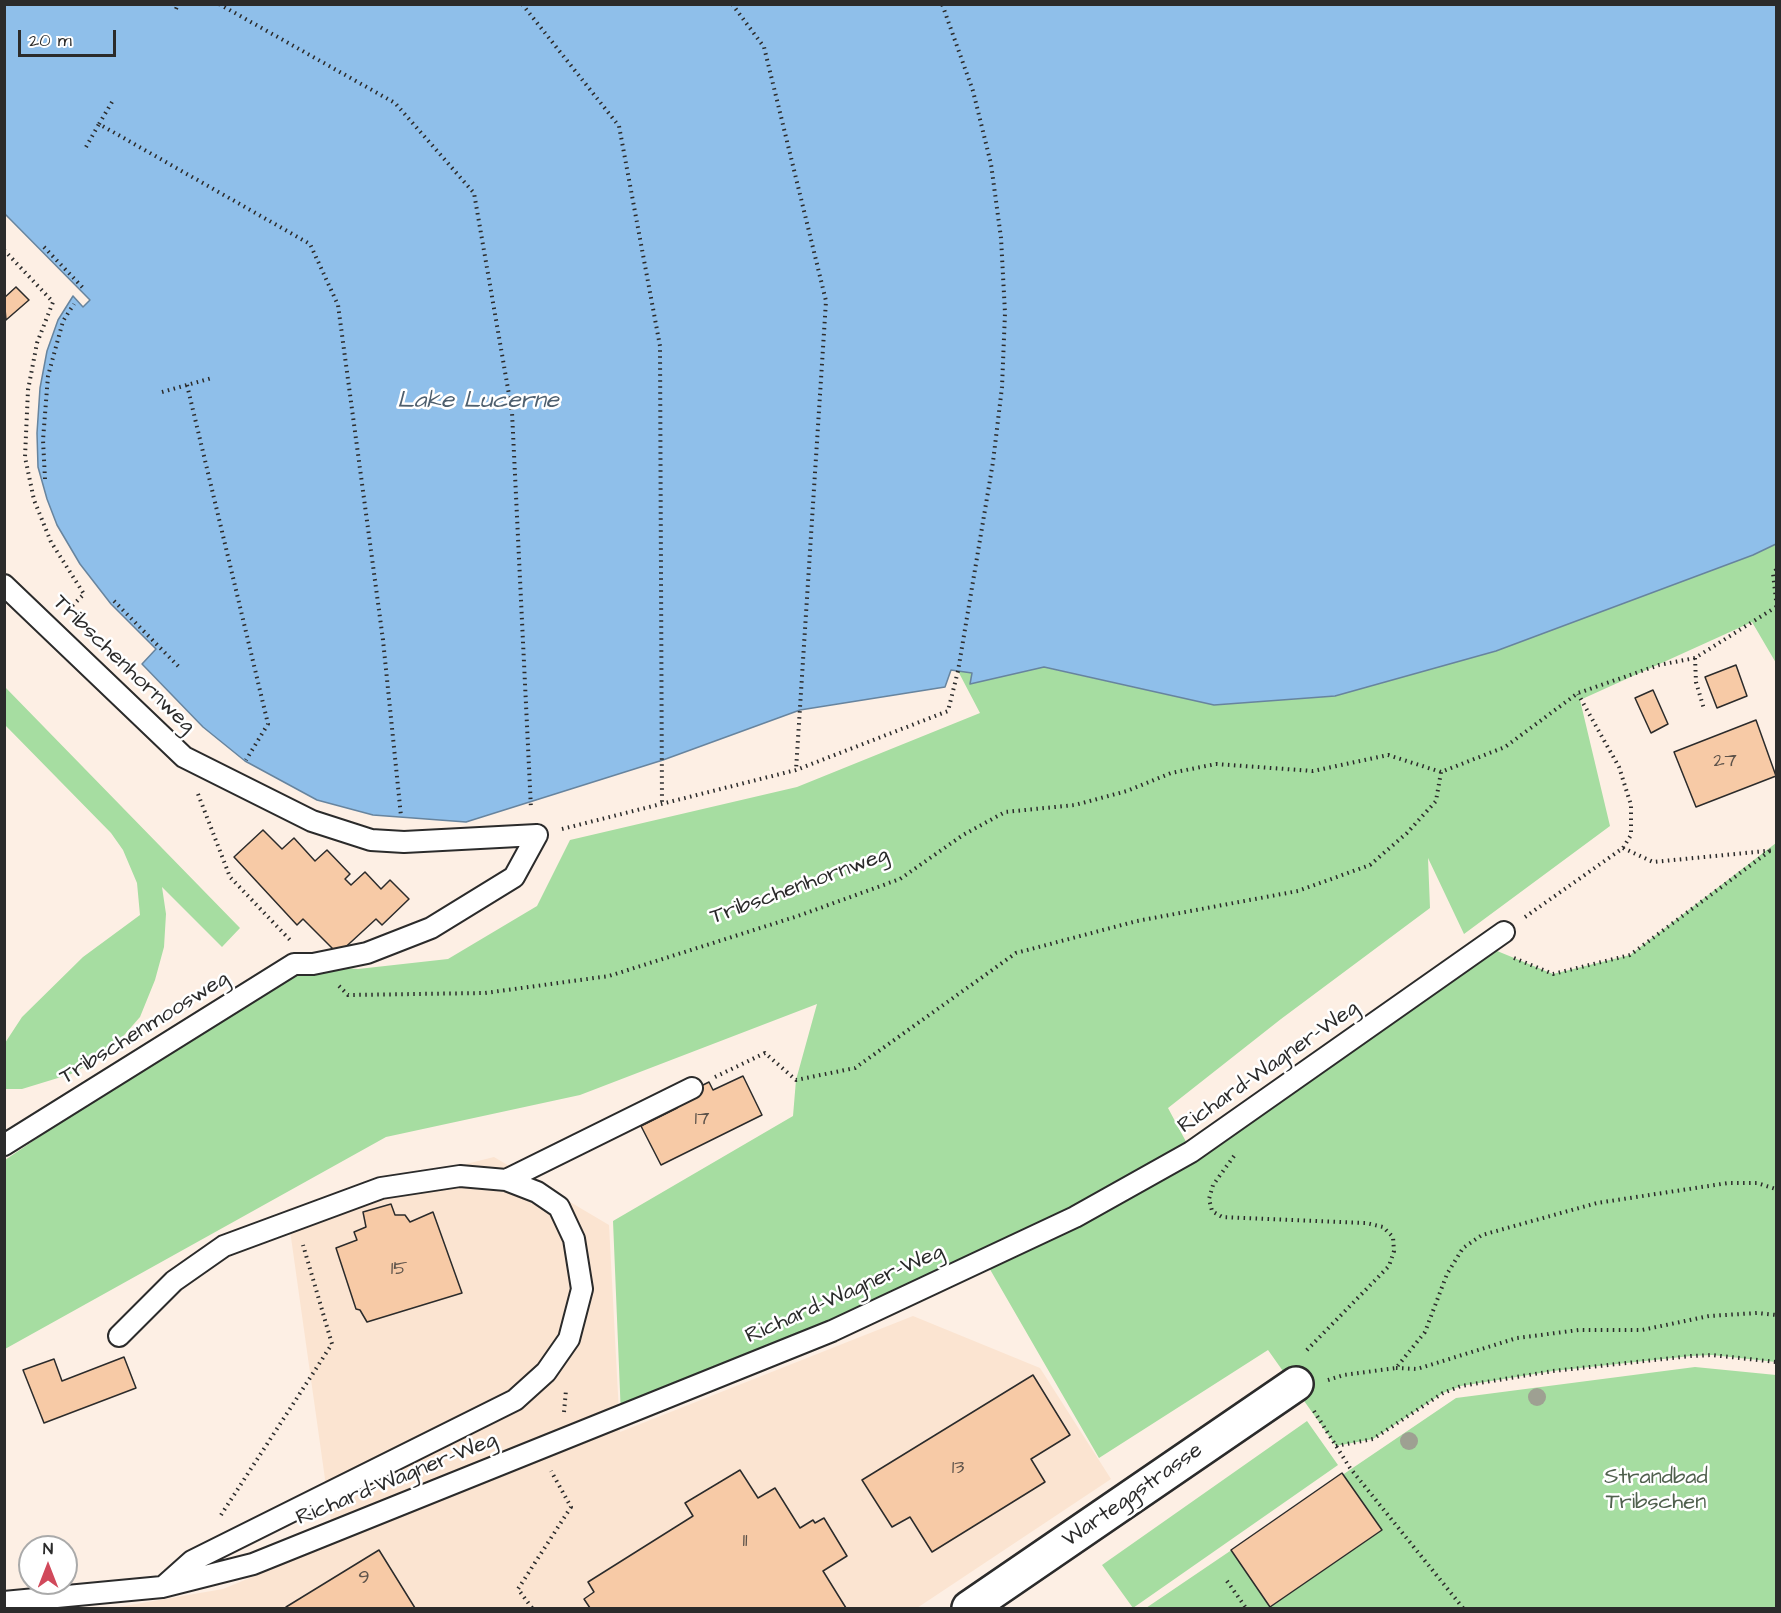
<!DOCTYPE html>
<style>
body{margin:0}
#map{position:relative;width:1781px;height:1613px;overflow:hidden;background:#fdefe4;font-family:"Architects Daughter",sans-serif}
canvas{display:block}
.frame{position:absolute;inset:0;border:6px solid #2b2b2b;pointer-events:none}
.north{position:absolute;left:18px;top:1535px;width:60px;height:60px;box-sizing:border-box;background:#fff;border:2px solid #aaa;border-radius:50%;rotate:0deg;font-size:16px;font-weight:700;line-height:24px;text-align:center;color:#2b2b2b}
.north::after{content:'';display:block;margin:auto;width:21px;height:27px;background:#d1495b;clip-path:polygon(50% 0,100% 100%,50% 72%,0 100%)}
.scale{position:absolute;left:18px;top:30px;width:98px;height:27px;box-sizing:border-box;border:3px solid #2b2b2b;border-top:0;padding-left:8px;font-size:18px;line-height:21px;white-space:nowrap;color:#2b2b2b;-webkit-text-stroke:4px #fff;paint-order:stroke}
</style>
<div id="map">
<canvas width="1781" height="1613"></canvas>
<div class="frame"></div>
<div class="north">N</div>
<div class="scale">20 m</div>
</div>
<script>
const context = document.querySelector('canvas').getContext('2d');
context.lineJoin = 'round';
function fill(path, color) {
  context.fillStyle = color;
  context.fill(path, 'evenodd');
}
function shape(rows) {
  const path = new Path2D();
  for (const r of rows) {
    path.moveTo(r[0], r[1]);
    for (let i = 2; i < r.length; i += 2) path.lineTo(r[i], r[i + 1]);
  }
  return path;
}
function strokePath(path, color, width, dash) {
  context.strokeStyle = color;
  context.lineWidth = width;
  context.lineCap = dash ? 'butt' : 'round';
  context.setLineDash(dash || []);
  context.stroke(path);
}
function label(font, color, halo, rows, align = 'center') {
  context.font = font + ' "Architects Daughter",sans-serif';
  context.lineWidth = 5;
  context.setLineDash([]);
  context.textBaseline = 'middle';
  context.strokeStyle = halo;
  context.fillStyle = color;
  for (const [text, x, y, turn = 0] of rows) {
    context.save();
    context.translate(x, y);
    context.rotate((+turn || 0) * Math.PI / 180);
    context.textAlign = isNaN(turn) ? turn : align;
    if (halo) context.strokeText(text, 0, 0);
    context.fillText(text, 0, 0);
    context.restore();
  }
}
const built = shape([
 [494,1157,609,1225,620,1432,913,1316,1040,1368,1111,1479,917,1608,113,1608,223,1589,334,1543,287,1209]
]);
const green = shape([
 [1776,544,1776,663,1752,622,1580,700,1610,826,1464,934,1428,858,1430,908,1281,1019,1168,1108,1191,1151,1485,946,1553,974,1630,955,1776,843,1776,1362,1712,1355,1691,1356,1553,1371,1461,1386,1443,1393,1373,1439,1336,1446,1268,1350,1099,1458,984,1259,621,1416,613,1221,793,1116,796,1080,817,1004,580,1095,386,1137,5,1349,5,1160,294,964,358,969,448,959,537,906,570,840,797,787,980,713,958,671,972,673,971,683,1043,667,1214,705,1335,696,1496,651,1753,555],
 [5,687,240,928,222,947,162,887,166,914,164,947,155,980,140,1017,119,1041,97,1060,71,1074,22,1089,4,1089,5,1043,22,1017,83,957,140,915,137,883,123,850,111,833,5,725],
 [1695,1367,1776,1375,1776,1608,1146,1608,1456,1398],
 [1307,1421,1338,1465,1133,1608,1102,1565]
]);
const water = shape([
 [4,5,1776,5,1776,544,1753,555,1496,651,1335,696,1214,705,1044,667,970,684,972,673,951,670,945,687,800,710,663,760,466,822,373,815,317,800,245,761,203,727,142,664,156,649,111,604,80,564,57,525,47,499,38,467,37,433,40,388,47,351,58,320,73,296,83,307,90,300,5,214,4,5]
]);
const building = shape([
 [16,287,29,300,6,320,4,298,16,287],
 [1736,665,1747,696,1717,708,1705,677,1736,665],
 [1653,690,1668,724,1651,733,1635,698,1653,690],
 [1756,720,1776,776,1696,807,1674,752,1756,720],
 [263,830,282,849,294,838,315,861,327,850,350,874,345,879,351,885,365,872,381,889,390,880,409,899,382,925,376,919,338,954,303,919,297,925,234,857,263,830],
 [743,1076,762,1115,661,1165,641,1126,677,1108,673,1100,709,1082,713,1090,743,1076],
 [391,1204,395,1215,405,1215,410,1222,433,1212,462,1293,367,1322,360,1310,356,1309,336,1248,357,1240,354,1232,366,1227,363,1212,391,1204],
 [124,1357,136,1388,44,1423,23,1370,54,1359,62,1381,124,1357],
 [1033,1375,1070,1435,1031,1459,1045,1482,932,1552,910,1517,892,1527,862,1480,1033,1375],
 [740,1470,758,1498,775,1488,800,1528,813,1520,815,1523,824,1518,847,1556,823,1571,846,1608,590,1608,584,1599,594,1592,588,1582,693,1516,685,1503,740,1470],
 [1342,1473,1382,1530,1270,1607,1231,1550,1342,1473],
 [379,1550,415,1608,287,1608,286,1607,379,1550]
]);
const path = shape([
 [219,4,395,103,474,193,512,412,531,809],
 [522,4,619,126,660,346,662,805],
 [732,4,764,47,826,301,796,770],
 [176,9,178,4],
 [112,102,99,124,310,244,338,305,383,640,401,816],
 [86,147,99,124],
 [44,247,85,290],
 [4,250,53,302,37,343,28,390,25,457,34,500,51,542,84,594,67,611],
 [187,385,268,724,246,760],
 [162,392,212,378],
 [45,479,43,440,48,376,63,321,74,304],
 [1776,570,1773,573,1776,600],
 [114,601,181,669],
 [1695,658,1696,682,1704,709],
 [198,794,230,877,290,940],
 [562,829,796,770,948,711,958,671,993,462,1002,387,1005,313,1001,238,991,164,973,91,942,4],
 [1623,848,1653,862,1776,850],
 [1525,917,1623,848,1631,835,1631,805,1619,767,1578,694],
 [1514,958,1553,974,1630,955,1771,850],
 [339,986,348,995,485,993,609,976,798,916,900,879,963,835,1005,812,1075,805,1127,791,1171,773,1216,764,1313,771,1388,755,1441,772,1505,747,1578,693,1659,665,1695,658,1776,607],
 [715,1077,765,1053,796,1080,855,1068,1016,953,1137,921,1298,891,1370,865,1407,833,1436,801,1441,772],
 [1234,1156,1213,1185,1209,1199,1212,1211,1222,1217,1366,1223,1383,1227,1393,1237,1394,1251,1389,1266,1304,1353],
 [1396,1368,1417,1369,1517,1338,1579,1330,1642,1330,1709,1316,1757,1313,1776,1315],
 [1328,1380,1344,1375,1396,1368,1425,1332,1447,1274,1463,1248,1482,1235,1597,1203,1728,1183,1757,1183,1776,1189],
 [1314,1411,1350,1468,1463,1608],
 [564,1412,566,1390],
 [1336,1446,1373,1439,1443,1393,1461,1386,1553,1371,1691,1356,1712,1355,1776,1362],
 [221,1515,332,1344,303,1245],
 [1227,1581,1246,1608],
 [532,1608,518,1589,571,1507,551,1471]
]);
const service = shape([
 [4,585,184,757,312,821,371,840,404,842,537,835],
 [4,1145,294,964,313,964,367,953,431,928,514,877,537,835],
 [506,1180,692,1088],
 [119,1336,174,1281,224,1246,381,1188,460,1176,506,1180,537,1192,559,1207,574,1239,582,1289,569,1339,546,1372,515,1400,192,1561,164,1586],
 [4,1602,162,1587,253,1564,832,1331,1075,1217,1191,1152,1504,932]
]);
const minor = shape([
 [969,1608,1296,1384]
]);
const trees = [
 [1537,1397],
 [1409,1441]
];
const numberNames = [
 ["27",1725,762],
 ["17",702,1120],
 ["15",399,1270],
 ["13",958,1469],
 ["11",745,1542],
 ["9",364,1579]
];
const streetNames = [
 ["Tribschenhornweg",123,665,44],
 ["Tribschenhornweg",800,887,-20],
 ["Tribschenmoosweg",145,1029,-32],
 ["Richard-Wagner-Weg",1269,1068,-35],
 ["Richard-Wagner-Weg",845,1295,-24],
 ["Richard-Wagner-Weg",397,1480,-22],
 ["Warteggstrasse",1133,1496,-35]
];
const parkNames = [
 ["Strandbad",1656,1478],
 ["Tribschen",1656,1503]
];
const waterNames = [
 ["Lake Lucerne",478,402]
];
fill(built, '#fbe4d1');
fill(green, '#a6dda1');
fill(water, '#8fbfea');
strokePath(water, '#67849e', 1.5);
fill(building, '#f7caa6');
strokePath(building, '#2b2b2b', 1.5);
strokePath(service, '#2b2b2b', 24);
strokePath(minor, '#2b2b2b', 38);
strokePath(path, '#2b2b2b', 4, [1.5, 4.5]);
strokePath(service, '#fff', 20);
strokePath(minor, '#fff', 33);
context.fillStyle = '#9ea092';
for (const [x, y] of trees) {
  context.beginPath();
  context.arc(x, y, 9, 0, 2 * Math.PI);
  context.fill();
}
label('20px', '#5e534a', null, numberNames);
label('22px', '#2b2b2b', '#fff', streetNames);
label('22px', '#50604e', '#fff', parkNames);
label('italic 24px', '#4e5f6e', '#fff', waterNames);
</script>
